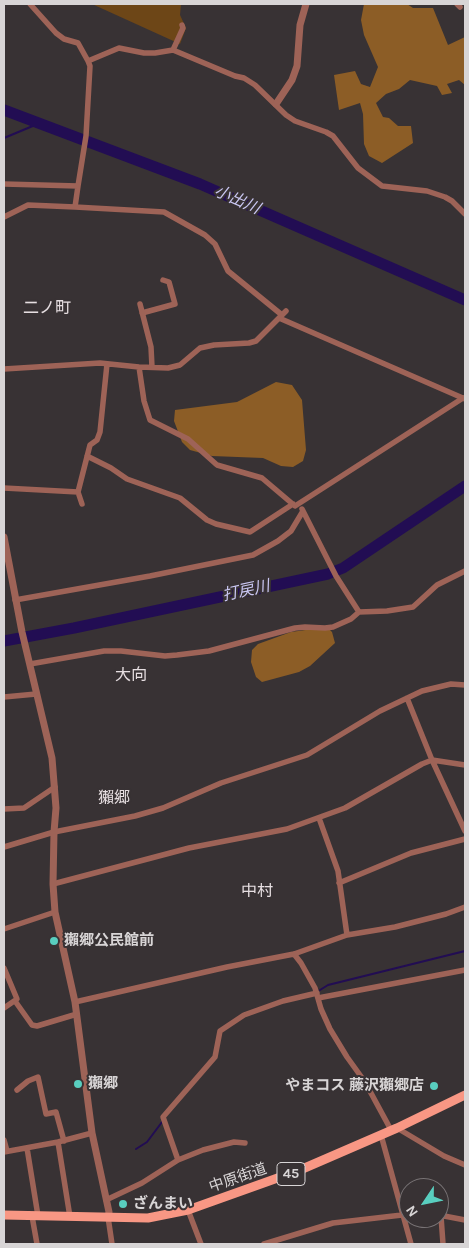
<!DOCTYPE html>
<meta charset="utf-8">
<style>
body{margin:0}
#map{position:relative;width:469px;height:1248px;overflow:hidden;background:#383234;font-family:Karla,sans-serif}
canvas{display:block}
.frame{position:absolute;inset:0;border:5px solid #d8d5d6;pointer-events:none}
.north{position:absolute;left:399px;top:1178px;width:50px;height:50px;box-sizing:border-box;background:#383234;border:1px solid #787375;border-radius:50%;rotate:236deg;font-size:14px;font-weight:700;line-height:20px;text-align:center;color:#d8d5d6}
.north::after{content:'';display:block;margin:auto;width:18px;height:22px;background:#59cebf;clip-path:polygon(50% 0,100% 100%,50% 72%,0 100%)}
</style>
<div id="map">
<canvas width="469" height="1248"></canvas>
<div class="frame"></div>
<div class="north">N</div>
</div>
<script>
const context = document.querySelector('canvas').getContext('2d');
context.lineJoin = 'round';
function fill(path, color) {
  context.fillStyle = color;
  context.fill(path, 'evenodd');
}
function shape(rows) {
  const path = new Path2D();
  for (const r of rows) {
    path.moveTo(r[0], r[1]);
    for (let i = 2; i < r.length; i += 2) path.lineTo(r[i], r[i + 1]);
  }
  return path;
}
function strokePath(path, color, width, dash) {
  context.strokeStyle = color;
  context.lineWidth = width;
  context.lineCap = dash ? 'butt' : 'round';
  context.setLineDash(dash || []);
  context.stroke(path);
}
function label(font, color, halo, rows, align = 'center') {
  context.font = font + ' Karla,"Noto Sans JP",sans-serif';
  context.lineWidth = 4;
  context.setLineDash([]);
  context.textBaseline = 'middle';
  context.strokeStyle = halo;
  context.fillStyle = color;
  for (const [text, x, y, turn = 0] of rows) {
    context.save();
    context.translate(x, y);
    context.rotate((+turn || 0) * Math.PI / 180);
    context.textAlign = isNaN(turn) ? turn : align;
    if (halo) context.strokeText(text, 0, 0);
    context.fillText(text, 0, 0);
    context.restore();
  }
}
const green = shape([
 [92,4,181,4,180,15,186,28,180,44]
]);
const forest = shape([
 [364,4,407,4,413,8,433,8,448,45,465,37,465,85,459,80,447,84,452,93,442,95,437,86,410,80,399,89,386,94,376,103,383,117,389,118,398,126,411,126,413,143,382,163,369,156,364,144,363,114,360,103,339,110,334,75,355,71,361,84,370,87,378,67,364,35,361,20],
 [276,382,292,385,302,400,306,450,303,461,293,467,281,466,263,458,212,456,190,450,182,442,174,421,175,410,237,402],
 [327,627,332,632,335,643,310,666,299,672,262,682,256,677,251,662,252,650,258,644,291,632]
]);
const stream = shape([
 [4,138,40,123],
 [320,990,328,985,465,951],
 [136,1149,147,1142,162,1122]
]);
const river = shape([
 [4,110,200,184,465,300],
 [4,641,74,628,328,574,343,568,465,486]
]);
const minor = shape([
 [457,4,460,7],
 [173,50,183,28,182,25],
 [88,61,119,48,144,53,155,53,173,50,235,76,244,78,255,85,286,115,295,121,326,132,333,136,358,168,382,186,427,191,445,197,452,201,465,214],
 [4,184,78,186,86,136,90,66,88,61,78,43,64,39,56,33,30,4],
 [75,207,164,212,205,235,215,244,228,271,282,315],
 [4,217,28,205,75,207,78,186],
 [140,304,151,347,152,367],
 [142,313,175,304,169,282,163,280],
 [279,318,465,399],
 [139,367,144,401,150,420,188,439,217,465,262,478,295,506,463,398],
 [4,369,100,363,139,367,168,368,180,365,200,348,214,345,249,343,256,341,286,311],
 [87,456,111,468,127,479,180,498,207,520,216,524,250,532,293,504],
 [4,488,78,492],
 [82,504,78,492,90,445,97,440,100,432,107,364],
 [302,509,336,576,359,612],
 [15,600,150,576,253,555,278,541,291,531,303,511],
 [30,664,104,651,121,651,165,656,177,655,209,651,295,628,305,627,325,628,333,627,351,619,359,612,387,611,413,607,437,585,465,571],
 [4,697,36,694],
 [407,698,432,760,465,831],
 [4,809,24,808,55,787],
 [319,818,338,871,347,935],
 [4,847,54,832,135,816,163,808,221,783,307,755,380,711,422,691,451,684,465,685],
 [339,883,411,853,465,839],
 [53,884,189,848,287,829,345,808,422,764,432,760,465,765],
 [4,929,55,912],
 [294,954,301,963,315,988,321,1009,330,1029,347,1057,365,1082,391,1130],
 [4,968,17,999,4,1008],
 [318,998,465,970],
 [15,1001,32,1025,37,1026,77,1014],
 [75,1002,227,967,294,954,347,935,395,927,446,914,465,907],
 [17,1090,28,1081,38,1077,46,1114,56,1112,64,1141],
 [397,1128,444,1156,465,1165],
 [381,1135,411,1244],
 [4,1140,7,1151],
 [58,1142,70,1217],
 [27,1148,38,1216],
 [4,1152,58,1142,92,1133],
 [178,1160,163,1117,215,1057,220,1031,244,1015,283,1001,317,993],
 [106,1200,142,1183,178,1160,203,1150,234,1142,245,1143],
 [188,1210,201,1244],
 [439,1215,465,1220],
 [32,1216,37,1244],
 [441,1216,443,1244],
 [108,1217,112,1244],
 [264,1244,333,1223,402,1215]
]);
const tertiary = shape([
 [276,104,292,80,297,66,300,25,306,4],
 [4,537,22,632,52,758,56,808,54,832,53,884,55,912,75,1002,92,1133,109,1212,108,1217]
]);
const primary = shape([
 [4,1215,148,1218,188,1210,300,1170,397,1128,465,1095]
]);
const markers = [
 [54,941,5,"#59cebf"],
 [78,1084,5,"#59cebf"],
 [434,1086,5,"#59cebf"],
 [123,1204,5,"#59cebf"]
];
const shields = [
 [291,1174,28]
];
const shieldNames = [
 ["45",291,1174]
];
const poiNames = [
 ["獺郷公民館前",64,941],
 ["獺郷",88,1084],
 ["やまコス 藤沢獺郷店",424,1086,"right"],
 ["ざんまい",133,1204]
];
const streetNames = [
 ["中原街道",238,1178,-19]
];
const waterNames = [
 ["小出川",237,200,24],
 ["打戻川",246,591,-12]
];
const neighbourhoodNames = [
 ["二ノ町",47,308],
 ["大向",131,675],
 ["獺郷",114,798],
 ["中村",257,891]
];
fill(green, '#6d4617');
fill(forest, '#8c5d26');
strokePath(stream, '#220d53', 2);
strokePath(river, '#220d53', 11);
strokePath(minor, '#9e6357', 5.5);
strokePath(tertiary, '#9e6357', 7);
strokePath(primary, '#f89784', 9);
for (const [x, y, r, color] of markers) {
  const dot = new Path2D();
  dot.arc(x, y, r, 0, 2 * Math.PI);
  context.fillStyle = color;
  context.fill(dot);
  strokePath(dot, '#383234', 2);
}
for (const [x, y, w] of shields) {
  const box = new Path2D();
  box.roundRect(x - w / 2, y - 11.5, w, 23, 4);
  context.fillStyle = '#383234';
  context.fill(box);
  strokePath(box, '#d8d5d6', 1);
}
label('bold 14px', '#d8d5d6', null, shieldNames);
label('bold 15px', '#d8d5d6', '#383234', poiNames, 'left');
label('15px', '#d8d5d6', '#383234', streetNames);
label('italic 16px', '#cac7f2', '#383234', waterNames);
label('16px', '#e6dee1', '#383234', neighbourhoodNames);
</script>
